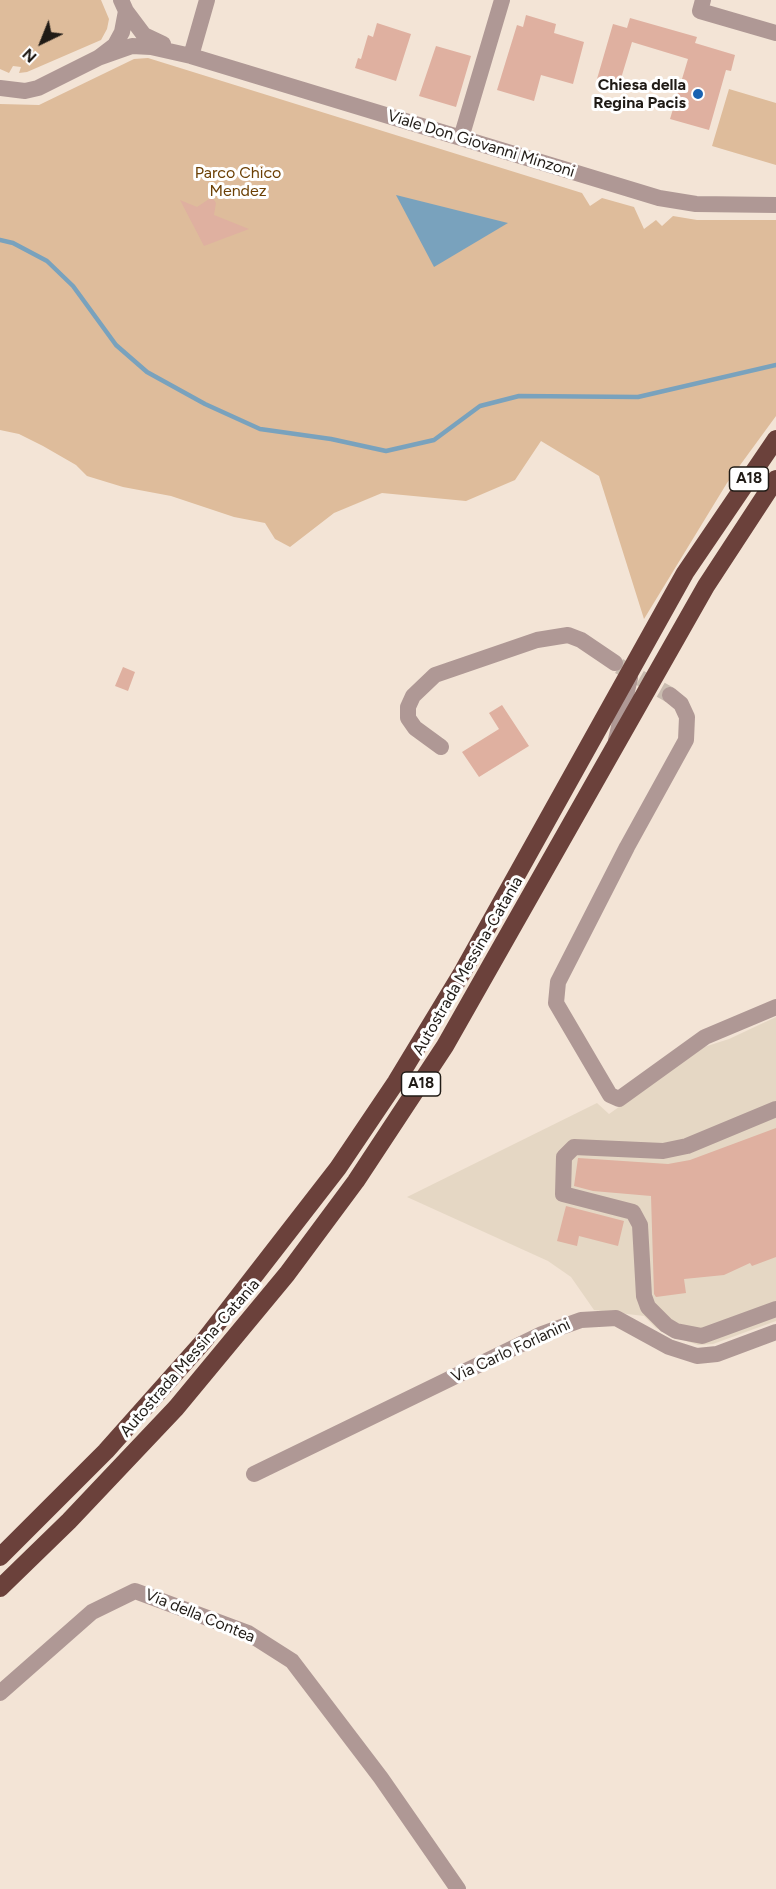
<!DOCTYPE html>
<style>
body{margin:0}
#map{position:relative;width:776px;height:1889px;overflow:hidden;background:#f3e4d6;font-family:Figtree,sans-serif}
canvas{display:block}
.north{position:absolute;left:12px;top:12px;width:60px;height:60px;-webkit-text-stroke:4px #fff;paint-order:stroke;rotate:223deg;font-size:16px;font-weight:700;line-height:24px;text-align:center;color:#201b16}
.north::after{content:'';display:block;margin:auto;width:21px;height:27px;background:#201b16;clip-path:polygon(50% 0,100% 100%,50% 72%,0 100%)}
</style>
<div id="map">
<canvas width="776" height="1889"></canvas>
<div class="north">N</div>
</div>
<script>
const context = document.querySelector('canvas').getContext('2d');
context.lineJoin = 'round';
function fill(path, color) {
  context.fillStyle = color;
  context.fill(path, 'evenodd');
}
function shape(rows) {
  const path = new Path2D();
  for (const r of rows) {
    path.moveTo(r[0], r[1]);
    for (let i = 2; i < r.length; i += 2) path.lineTo(r[i], r[i + 1]);
  }
  return path;
}
function strokePath(path, color, width, dash) {
  context.strokeStyle = color;
  context.lineWidth = width;
  context.lineCap = dash ? 'butt' : 'round';
  context.setLineDash(dash || []);
  context.stroke(path);
}
function label(font, color, halo, rows, align = 'center') {
  context.font = font + ' Figtree,sans-serif';
  context.lineWidth = 6;
  context.setLineDash([]);
  context.textBaseline = 'middle';
  context.strokeStyle = halo;
  context.fillStyle = color;
  for (const [text, x, y, turn = 0] of rows) {
    context.save();
    context.translate(x, y);
    context.rotate((+turn || 0) * Math.PI / 180);
    context.textAlign = isNaN(turn) ? turn : align;
    if (halo) context.strokeText(text, 0, 0);
    context.fillText(text, 0, 0);
    context.restore();
  }
}
const medical = shape([
 [776,1017,776,1321,713,1344,698,1345,686,1341,656,1328,644,1316,594,1310,571,1277,548,1261,407,1197,597,1103,609,1114,704,1047,729,1039]
]);
const green = shape([
 [0,0,101,0,109,19,107,29,101,40,27,72,19,73,21,67,13,66,9,73,0,69],
 [148,58,582,193,590,206,602,198,634,207,644,229,656,220,662,226,673,216,697,220,776,220,776,416,727,483,644,619,599,476,541,441,515,480,466,501,382,493,334,513,290,547,275,539,265,523,234,517,171,496,123,487,87,476,76,465,43,446,19,434,0,430,0,104,39,105,134,59],
 [729,89,776,103,776,165,712,146]
]);
const water = shape([
 [396,195,508,223,434,267]
]);
const stream = shape([
 [0,240,13,243,47,261,73,286,116,345,147,372,205,404,260,429,331,439,386,451,434,440,480,406,519,396,638,397,776,365]
]);
const building = shape([
 [526,15,556,24,554,33,584,42,573,84,541,75,534,101,497,90,517,25,523,27],
 [630,18,697,37,695,43,735,55,731,71,726,70,709,130,670,119,688,59,632,42,619,85,597,79,613,24,627,28],
 [377,23,411,34,396,81,355,68,358,58,361,59,368,35,373,37],
 [436,46,471,56,456,107,419,96],
 [212,197,216,203,214,215,249,229,204,246,180,200,197,207],
 [123,667,135,672,128,691,115,686],
 [502,705,529,746,479,777,462,752,499,729,489,713],
 [776,1128,776,1257,752,1266,750,1263,724,1275,684,1279,686,1293,656,1297,654,1294,651,1196,593,1191,574,1186,578,1158,668,1164,690,1160],
 [566,1206,624,1221,618,1246,579,1236,577,1246,557,1241]
]);
const minorTunnel = shape([
 [619,666,670,695]
]);
const minor = shape([
 [703,0,700,11,776,33],
 [126,11,144,35,163,44],
 [191,56,207,0],
 [98,58,132,46,151,47,191,56,659,198,696,204,776,205],
 [0,88,25,91,38,88,98,58,115,45,122,32,126,11,121,0],
 [461,138,502,0],
 [670,695,681,704,687,717,686,740,627,847,558,982,556,1003,610,1095,619,1099,705,1037,776,1007],
 [616,740,630,678],
 [441,747,415,728,408,718,408,707,413,696,435,675,537,640,568,635,581,640,615,663],
 [776,1109,687,1146,663,1151,574,1147,564,1157,563,1194,633,1212,640,1225,644,1296,648,1307,666,1325,676,1331,702,1336,776,1309],
 [254,1474,542,1334,581,1320,616,1318,669,1347,697,1356,717,1354,776,1332],
 [0,1693,92,1612,135,1591,248,1633,292,1661,381,1778,458,1889]
]);
const highway = shape([
 [0,1557,106,1451,203,1342,338,1168,396,1082,462,973,685,573,776,439],
 [0,1588,69,1521,176,1408,287,1274,356,1181,445,1046,706,586,776,479]
]);
const markers = [
 [698,94,6,"#1962b1"]
];
const shields = [
 [749,479,39],
 [421,1084,39]
];
const shieldNames = [
 ["A18",749,479],
 ["A18",421,1084]
];
const poiNames = [
 ["Chiesa della",686,85],
 ["Regina Pacis",686,103]
];
const streetNames = [
 ["Viale Don Giovanni Minzoni",481,144,17],
 ["Autostrada Messina-Catania",468,966,-60],
 ["Via Carlo Forlanini",511,1351,-25],
 ["Autostrada Messina-Catania",190,1358,-49],
 ["Via della Contea",200,1616,22]
];
const parkNames = [
 ["Parco Chico",238,173],
 ["Mendez",238,191]
];
fill(medical, '#e5d7c4');
fill(green, '#debc9b');
fill(water, '#79a2bd');
strokePath(stream, '#79a2bd', 4.5);
fill(building, '#dfb0a0');
strokePath(minorTunnel, '#c9bcb0', 16, [16, 8]);
strokePath(minor, '#af9895', 16);
strokePath(highway, '#6b413b', 18);
for (const [x, y, r, color] of markers) {
  const dot = new Path2D();
  dot.arc(x, y, r, 0, 2 * Math.PI);
  context.fillStyle = color;
  context.fill(dot);
  strokePath(dot, '#fff', 2);
}
for (const [x, y, w] of shields) {
  const box = new Path2D();
  box.roundRect(x - w / 2, y - 12, w, 24, 4.5);
  context.fillStyle = '#fff';
  context.fill(box);
  strokePath(box, '#201b16', 1.5);
}
label('bold 15px', '#201b16', null, shieldNames);
label('bold 16px', '#201b16', '#fff', poiNames, 'right');
label('16px', '#201b16', '#fff', streetNames);
label('16px', '#6c4005', '#fff', parkNames);
</script>
